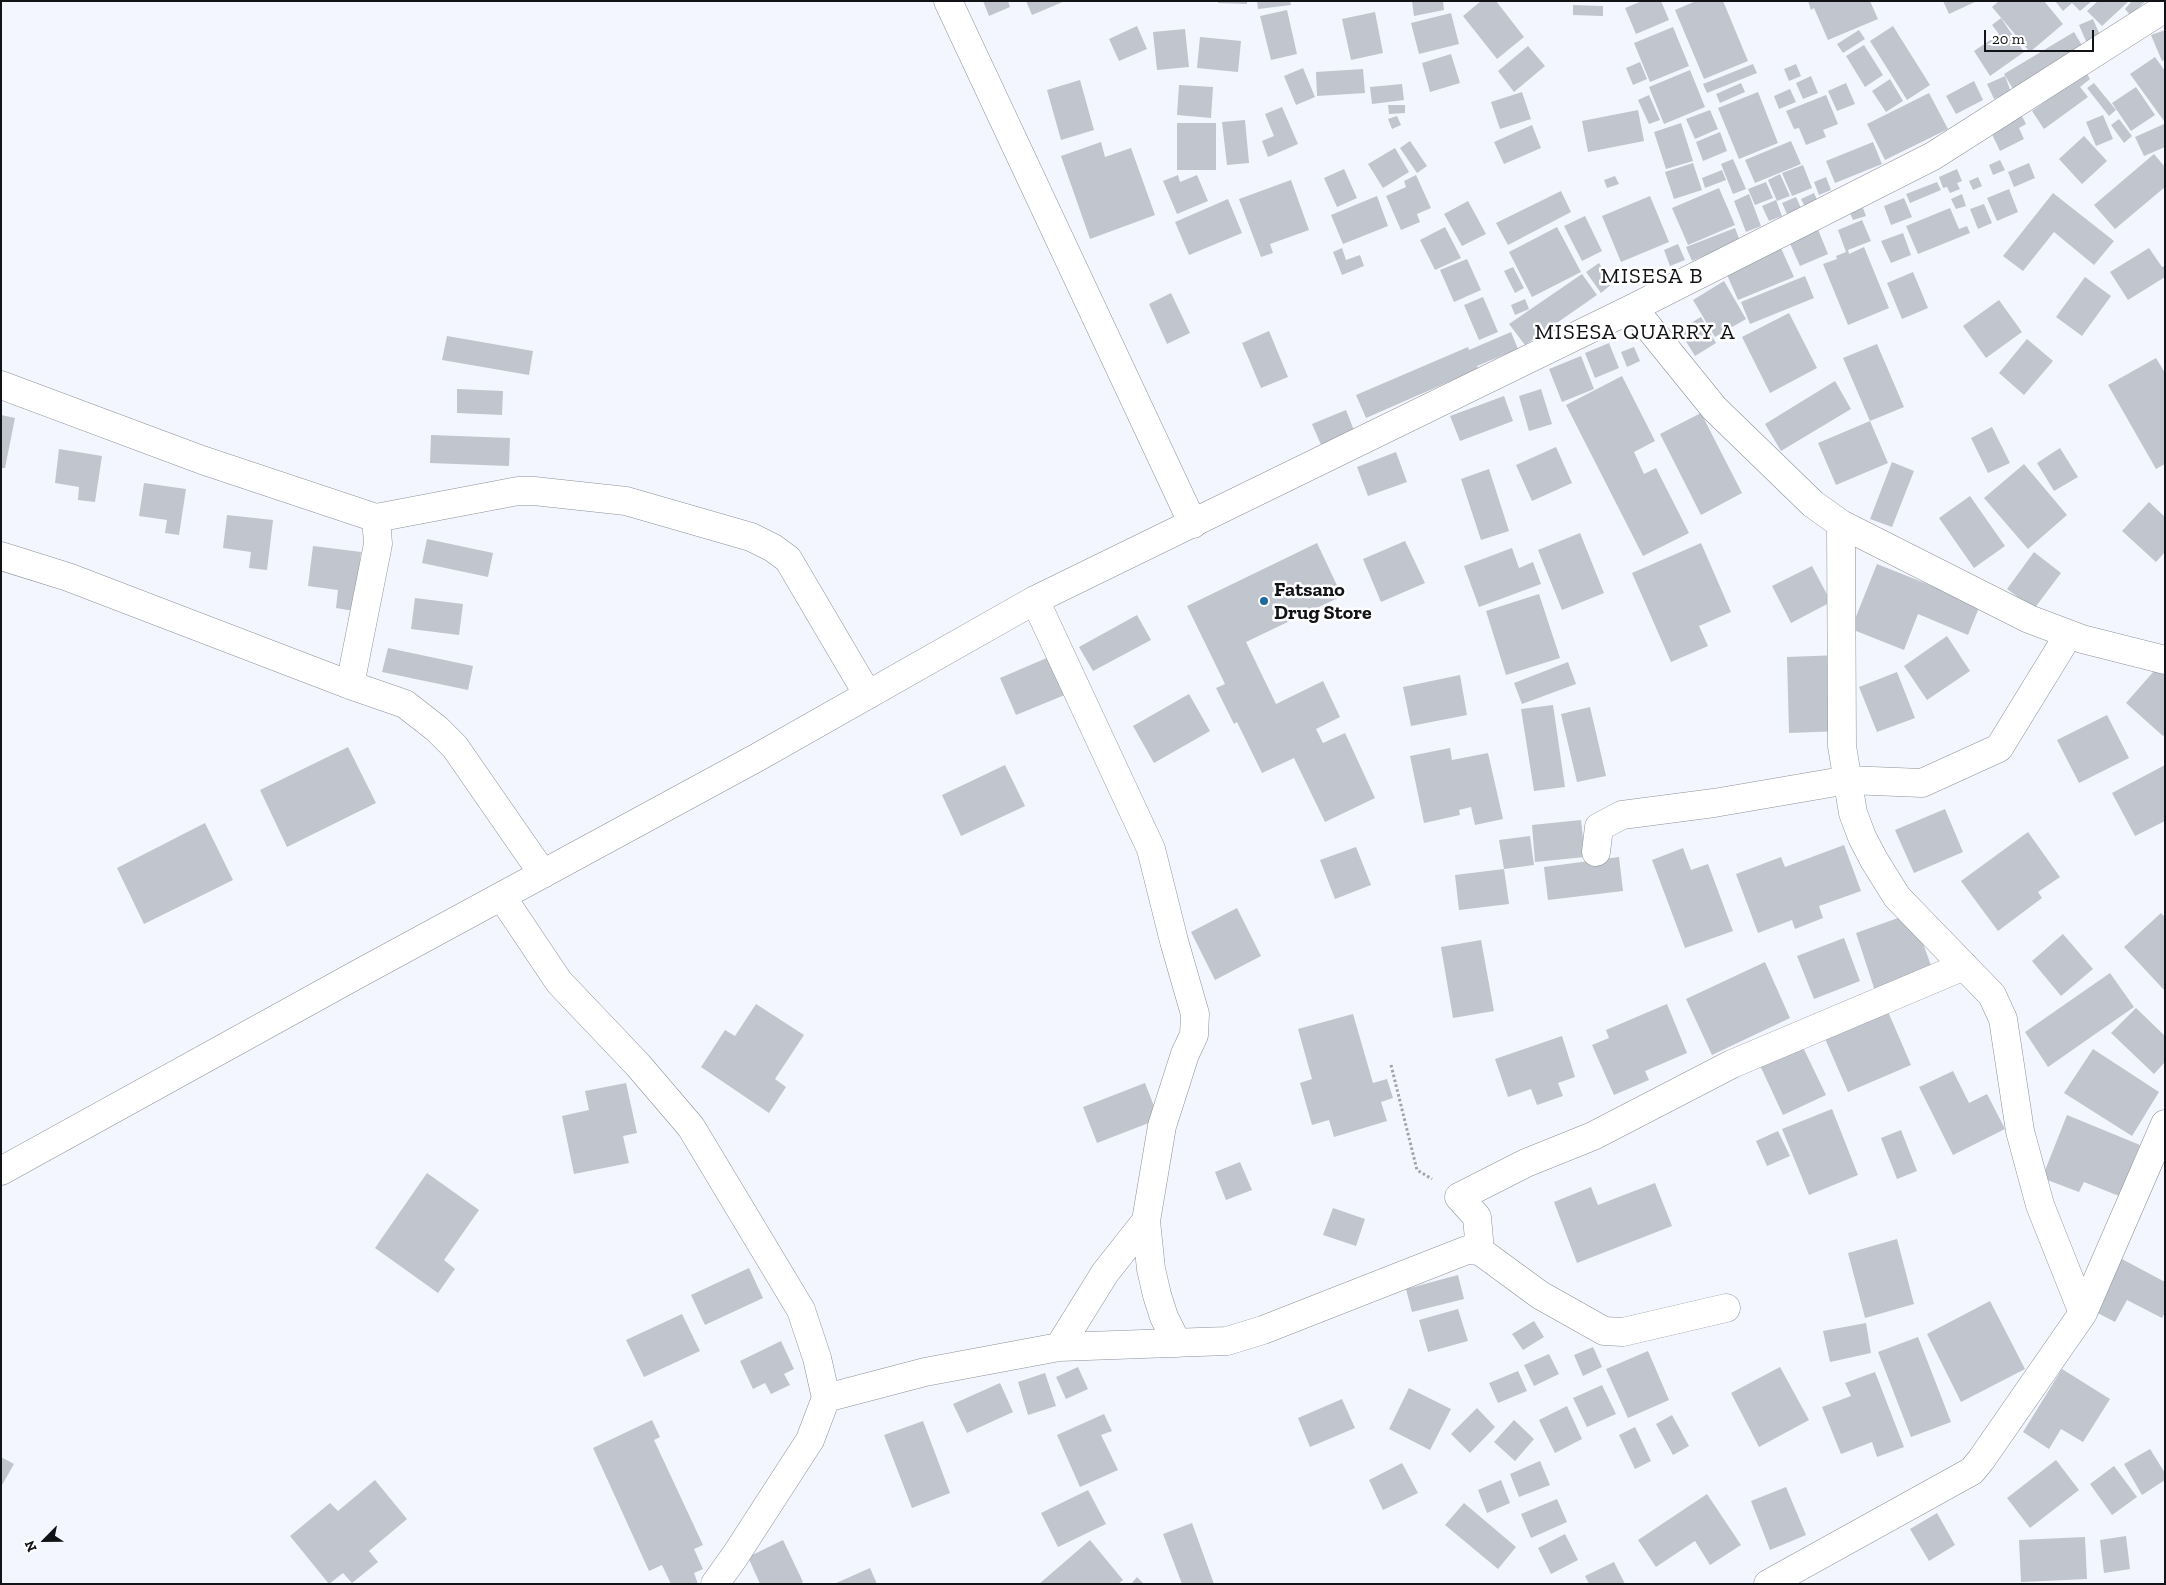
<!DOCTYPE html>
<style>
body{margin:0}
#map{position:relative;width:2166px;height:1585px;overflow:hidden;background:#f3f6fe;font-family:"Zilla Slab",serif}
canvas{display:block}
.frame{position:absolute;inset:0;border:2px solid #121316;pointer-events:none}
.north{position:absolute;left:20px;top:1515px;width:50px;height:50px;-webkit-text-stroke:4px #fff;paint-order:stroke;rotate:247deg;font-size:14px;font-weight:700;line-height:20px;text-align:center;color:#121316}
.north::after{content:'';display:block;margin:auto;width:18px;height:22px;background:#121316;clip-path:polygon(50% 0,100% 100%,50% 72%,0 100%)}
.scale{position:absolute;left:1984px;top:30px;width:110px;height:22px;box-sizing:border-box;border:2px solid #121316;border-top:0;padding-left:6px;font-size:15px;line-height:18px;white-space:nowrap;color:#121316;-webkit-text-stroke:4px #fff;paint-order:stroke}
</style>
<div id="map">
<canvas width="2166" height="1585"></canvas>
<div class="frame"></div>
<div class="north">N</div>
<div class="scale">20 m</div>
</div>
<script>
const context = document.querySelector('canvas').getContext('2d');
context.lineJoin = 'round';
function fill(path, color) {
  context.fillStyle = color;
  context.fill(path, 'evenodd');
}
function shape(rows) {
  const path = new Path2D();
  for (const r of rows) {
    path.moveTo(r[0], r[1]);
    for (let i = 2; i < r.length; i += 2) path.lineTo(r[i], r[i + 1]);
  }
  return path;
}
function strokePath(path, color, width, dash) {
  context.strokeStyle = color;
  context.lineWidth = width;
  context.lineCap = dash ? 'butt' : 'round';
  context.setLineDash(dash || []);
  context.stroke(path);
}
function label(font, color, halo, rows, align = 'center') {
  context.font = font + ' "Zilla Slab",serif';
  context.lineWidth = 5;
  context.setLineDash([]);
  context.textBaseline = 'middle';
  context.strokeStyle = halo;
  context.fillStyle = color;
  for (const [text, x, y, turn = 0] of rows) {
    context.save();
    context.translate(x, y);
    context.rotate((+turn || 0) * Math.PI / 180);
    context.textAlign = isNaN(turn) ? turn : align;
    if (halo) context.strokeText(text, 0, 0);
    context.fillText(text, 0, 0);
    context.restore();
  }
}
const building = shape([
 [983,1,1008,1,1010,7,989,16],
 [1026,1,1065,1,1032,15],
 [1218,1,1247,1,1247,4,1218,3],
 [1257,1,1290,1,1291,5,1258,9],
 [1412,1,1443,1,1444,10,1414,16],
 [1481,1,1496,1,1524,37,1497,59,1463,16],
 [1642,1,1661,1,1669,20,1636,34,1625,8],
 [1696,1,1723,1,1748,61,1704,79,1675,10],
 [1808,1,1870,1,1878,19,1828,40,1814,8,1811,10],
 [1943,1,1977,1,1949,14],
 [1999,1,2044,1,2063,24,2030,52,1992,7],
 [2055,1,2092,1,2080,11,2072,3,2063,11],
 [2098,1,2129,1,2102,26,2087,11],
 [2132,1,2146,1,2138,8,2140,10,2132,17,2125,9],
 [1573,5,1603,6,1603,16,1573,15],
 [1287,10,1297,54,1271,60,1260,16],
 [1375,12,1383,53,1351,60,1342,19],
 [1451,13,1459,44,1419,54,1411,23],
 [2001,18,2024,52,1990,76,1974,51,1999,34,1992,25],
 [2093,19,2103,42,2089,48,2079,25],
 [1137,26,1147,49,1119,61,1109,39],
 [1893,26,1930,85,1907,100,1870,41],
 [1673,27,1689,66,1650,82,1634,43],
 [1185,29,1189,67,1157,70,1153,32],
 [1859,30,1865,39,1843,53,1837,44],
 [2165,30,2165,60,2162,61,2151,35],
 [2074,32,2083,47,2013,89,2004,74],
 [1200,37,1241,41,1238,72,1197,68],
 [1864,45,1883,75,1865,87,1846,56],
 [1528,46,1545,66,1514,92,1498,71],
 [1451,54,1460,83,1430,92,1422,63],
 [2155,57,2165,71,2164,121,2130,74],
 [1640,62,1647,79,1633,85,1626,68],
 [1753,64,1757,73,1707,93,1703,84],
 [1796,64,1801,76,1789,81,1784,69],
 [1303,68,1315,97,1296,105,1284,76],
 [1363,69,1365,93,1317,96,1316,72],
 [1690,70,1705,107,1664,124,1649,87],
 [2086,72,2090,79,2080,87,2088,97,2044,129,2032,111],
 [1811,76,1818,93,1803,99,1796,83],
 [2005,76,2011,92,1994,99,1987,84],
 [1890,79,1903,101,1886,112,1872,91],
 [1080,80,1094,130,1061,140,1047,90],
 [1974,81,1983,100,1956,114,1946,96],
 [1741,83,1745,92,1720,103,1716,94],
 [1846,83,1855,104,1837,111,1828,91],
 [2094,83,2116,110,2109,116,2087,88],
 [1402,84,1404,100,1372,104,1370,87],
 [1179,85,1213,87,1211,118,1177,115],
 [2136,87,2155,115,2131,131,2112,103],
 [1790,89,1796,102,1779,109,1774,96],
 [1522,92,1531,119,1500,129,1491,102],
 [1758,92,1778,143,1739,159,1718,108],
 [1929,93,1948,129,1885,160,1867,124],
 [1649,95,1660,120,1649,124,1638,100],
 [1826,95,1838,124,1823,130,1826,137,1806,145,1799,128,1794,129,1786,111],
 [1388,105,1405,105,1405,113,1389,114],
 [1282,107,1298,144,1268,157,1262,141,1274,136,1265,114],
 [1638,110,1644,141,1588,152,1582,121],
 [1710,110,1718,129,1695,139,1686,119],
 [2103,115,2113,139,2096,146,2086,122],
 [1397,116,1401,125,1392,129,1388,119],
 [2022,116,2026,124,2019,128,2024,139,2000,151,1991,132],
 [2119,119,2132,136,2124,143,2111,125],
 [1245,120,1249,163,1227,165,1222,122],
 [1177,123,1216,123,1216,170,1177,170],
 [1681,123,1693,161,1666,169,1654,132],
 [2164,124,2165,147,2144,156,2135,137],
 [1532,125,1541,148,1504,164,1494,142],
 [1720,132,1727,151,1703,161,1696,142],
 [2084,136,2107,161,2082,184,2059,159],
 [1410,141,1427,166,1417,173,1400,148],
 [1791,141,1801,164,1755,183,1745,160],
 [1101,142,1105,157,1131,148,1155,215,1090,239,1061,156],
 [1873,142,1882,164,1835,183,1826,161],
 [1395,148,1409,172,1383,188,1368,164],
 [2154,154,2165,167,2165,187,2115,229,2094,205],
 [1733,159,1746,189,1733,194,1721,164],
 [2000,160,2005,170,1993,175,1989,165],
 [1693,163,1702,190,1674,199,1665,172],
 [2029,163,2035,178,2014,187,2008,172],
 [1803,165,1812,188,1792,196,1782,173],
 [1344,169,1357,198,1337,207,1324,178],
 [1957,169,1962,181,1957,183,1960,189,1950,193,1947,187,1943,188,1939,177],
 [1722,170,1726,180,1705,188,1702,178],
 [1780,174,1790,196,1777,201,1768,180],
 [1178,175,1180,182,1197,175,1208,201,1177,214,1163,181],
 [1416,175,1431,208,1417,214,1420,222,1401,230,1386,196,1406,187,1404,181],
 [1615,176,1619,184,1607,188,1604,180],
 [1826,177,1831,190,1819,195,1814,182],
 [1978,177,1982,186,1973,190,1969,181],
 [1291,180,1309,230,1270,244,1273,253,1261,257,1239,199],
 [1766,182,1773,198,1755,205,1748,189],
 [1937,182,1941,190,1910,203,1906,194],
 [1719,188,1735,225,1688,245,1672,208],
 [2009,189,2018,212,1997,221,1987,198],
 [1561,191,1571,212,1508,245,1496,223],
 [1814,193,1818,202,1805,207,1801,199],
 [2053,193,2114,241,2094,265,2054,232,2023,271,2003,256],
 [1749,194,1761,226,1746,232,1734,201],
 [1962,194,1966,206,1956,209,1951,199],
 [1377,196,1388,226,1343,244,1331,215],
 [1650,196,1669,242,1621,262,1602,216],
 [1796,197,1801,208,1787,214,1782,203],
 [1904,198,1912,217,1891,225,1884,206],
 [1228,199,1242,233,1189,255,1175,222],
 [1776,200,1782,216,1769,221,1762,206],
 [1468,201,1486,234,1462,246,1444,214],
 [1984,204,1992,223,1978,229,1970,209],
 [1863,208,1866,216,1853,220,1850,213],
 [1950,208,1959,229,1967,226,1970,233,1918,254,1906,226],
 [1585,216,1602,251,1582,261,1564,226],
 [1862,220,1871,241,1848,250,1849,254,1864,247,1889,308,1848,325,1823,264,1837,259,1836,256,1846,252,1838,230],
 [1445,227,1461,258,1435,270,1420,240],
 [1557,227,1581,272,1532,297,1509,252],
 [1817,227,1828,254,1800,266,1788,239],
 [1735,228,1740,241,1692,261,1686,247],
 [1903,233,1911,255,1891,263,1881,241],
 [1678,244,1685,260,1670,266,1664,250],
 [1780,246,1794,277,1738,300,1724,268],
 [1342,248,1346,260,1360,255,1364,266,1342,275,1333,252],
 [2149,248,2162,267,2165,266,2165,277,2128,300,2110,272],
 [1467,259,1481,290,1454,302,1440,270],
 [1599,263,1613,283,1601,293,1586,272],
 [1513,267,1524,288,1515,293,1504,271],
 [1913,272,1928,308,1902,319,1887,283],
 [1582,274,1597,295,1525,345,1509,324],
 [1805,276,1814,298,1750,324,1741,302],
 [2085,277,2111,296,2082,336,2056,317],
 [1724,281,1746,319,1715,337,1693,300],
 [1171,293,1190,333,1167,344,1149,304],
 [1483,297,1498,332,1479,340,1464,305],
 [1525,299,1529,309,1515,315,1511,305],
 [1999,300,2022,332,1986,358,1963,326],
 [1789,313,1817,368,1770,393,1742,337],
 [1701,317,1716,343,1695,356,1679,330],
 [1269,331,1288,377,1261,388,1242,343],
 [1511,332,1518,349,1477,366,1478,369,1366,418,1356,395,1468,347,1469,350],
 [447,336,533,351,529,375,442,360],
 [2027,339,2053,361,2024,395,1999,373],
 [1609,343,1619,368,1595,378,1585,353],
 [1877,344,1904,407,1870,421,1843,358],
 [1634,347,1640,361,1627,367,1621,352],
 [1581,356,1594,389,1562,402,1549,369],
 [2156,358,2165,373,2165,464,2156,469,2108,385],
 [1622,376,1655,441,1634,452,1644,474,1656,468,1689,533,1643,556,1566,405],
 [1835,381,1851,409,1781,451,1765,424],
 [457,389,503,391,502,415,457,413],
 [1541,389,1552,424,1529,431,1519,396],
 [1504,396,1513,421,1460,441,1450,416],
 [1346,410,1355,433,1322,447,1312,424],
 [1701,413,1742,493,1701,515,1660,434],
 [1,415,15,418,5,468,1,468],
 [1870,421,1888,463,1836,485,1818,443],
 [1992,427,2010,463,1988,473,1971,438],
 [431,435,510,438,509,466,430,463],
 [1556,447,1572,483,1532,501,1516,465],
 [2060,448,2078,477,2054,491,2037,463],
 [59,449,102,456,95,502,78,500,79,487,55,483],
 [1396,452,1407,482,1368,496,1357,467],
 [1892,462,1914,471,1892,527,1870,519],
 [2024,464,2067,515,2028,549,1984,498],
 [1489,469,1509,531,1481,540,1461,479],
 [144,483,186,489,179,535,165,533,167,520,139,516],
 [1970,496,2005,546,1974,568,1939,518],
 [2149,502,2165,517,2165,552,2156,562,2122,531],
 [227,515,273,520,267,570,249,568,251,552,223,548],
 [1580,533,1604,593,1562,610,1538,550],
 [427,539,493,553,488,577,422,563],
 [1405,541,1425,583,1381,602,1363,559],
 [1317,543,1342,596,1246,642,1276,704,1323,681,1340,717,1316,729,1323,743,1345,733,1375,798,1325,822,1294,758,1262,773,1237,722,1234,724,1216,688,1225,684,1187,606],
 [1701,543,1731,612,1699,626,1708,646,1671,662,1632,573],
 [313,546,361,552,354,611,336,608,338,590,308,586],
 [1512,548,1519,568,1533,562,1541,584,1479,607,1464,566],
 [2034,552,2061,573,2034,609,2007,589],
 [1877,564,1980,605,1968,635,1918,614,1904,650,1851,629],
 [1812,566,1831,602,1791,623,1772,586],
 [1539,594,1560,658,1506,675,1486,611],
 [415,598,463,604,459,635,411,629],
 [1137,615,1151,640,1093,671,1079,647],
 [1947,636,1970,671,1927,700,1904,666],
 [388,648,473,666,468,690,382,672],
 [1056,654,1072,692,1016,715,1000,678],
 [1840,655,1842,731,1789,733,1787,657],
 [1568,662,1576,684,1522,704,1514,683],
 [2161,663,2165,666,2165,734,2163,736,2126,703],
 [1897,672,1915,718,1877,732,1859,687],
 [1460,675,1467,715,1411,726,1403,687],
 [1189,694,1210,731,1154,763,1133,726],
 [1553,705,1565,787,1534,791,1521,709],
 [1590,707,1606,776,1577,782,1561,714],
 [2107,715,2129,758,2079,783,2057,740],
 [348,747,376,803,287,847,260,790],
 [1450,748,1452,760,1488,753,1503,819,1475,825,1471,807,1459,810,1460,815,1424,823,1410,756],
 [1005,765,1025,806,961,836,942,795],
 [2165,765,2165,821,2135,836,2112,793],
 [1945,809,1963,852,1914,873,1895,830],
 [1581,820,1585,857,1535,862,1532,825],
 [205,823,233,880,144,924,117,868],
 [2028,832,2060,877,2038,892,2042,898,1998,931,1961,881],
 [1530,836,1534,865,1504,869,1499,840],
 [1844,845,1861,891,1819,906,1823,918,1795,929,1792,920,1758,933,1736,874,1781,857,1785,867],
 [1356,847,1371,885,1335,899,1320,860],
 [1683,848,1691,870,1708,864,1733,931,1685,948,1652,860],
 [1619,857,1623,891,1548,900,1544,867],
 [1504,869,1509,904,1459,910,1455,875],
 [1237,908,1261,956,1215,980,1191,932],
 [1912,913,1933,971,1875,991,1856,933],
 [2161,913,2165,917,2164,990,2124,947],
 [2063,934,2093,969,2061,996,2032,961],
 [1844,938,1860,981,1814,999,1797,956],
 [1481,940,1494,1011,1453,1018,1441,947],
 [1765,962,1790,1018,1712,1055,1686,999],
 [2110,973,2134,1007,2048,1067,2025,1032],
 [756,1004,804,1035,775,1079,786,1087,769,1113,701,1067,725,1030,735,1036],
 [1667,1004,1687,1053,1645,1071,1649,1080,1614,1095,1592,1045,1609,1038,1606,1030],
 [1886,1007,1911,1065,1848,1092,1823,1034],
 [2136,1008,2165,1036,2165,1062,2154,1074,2111,1033],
 [1353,1014,1373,1083,1387,1079,1393,1098,1381,1102,1387,1121,1334,1137,1329,1120,1312,1125,1300,1083,1312,1079,1298,1029],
 [1562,1036,1575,1077,1558,1083,1563,1096,1537,1105,1531,1089,1508,1097,1495,1059],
 [1799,1039,1826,1095,1783,1115,1757,1059],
 [2093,1049,2159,1092,2132,1136,2064,1093],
 [1953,1071,1969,1103,1987,1094,2005,1129,1953,1155,1919,1087],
 [626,1083,637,1133,623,1136,629,1163,574,1174,562,1116,589,1110,585,1091],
 [1145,1083,1159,1119,1097,1143,1083,1107],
 [1832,1109,1858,1175,1809,1195,1782,1129],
 [2067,1115,2140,1145,2119,1196,2084,1182,2079,1192,2042,1178],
 [1901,1130,1917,1171,1897,1179,1881,1138],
 [1778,1131,1790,1156,1767,1166,1756,1141],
 [1240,1162,1252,1190,1226,1200,1215,1172],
 [427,1173,479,1210,444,1260,455,1269,438,1293,375,1248],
 [1655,1183,1672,1226,1577,1263,1554,1202,1591,1187,1598,1205],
 [1333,1208,1365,1219,1356,1246,1323,1235],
 [1897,1239,1914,1304,1865,1318,1848,1253],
 [2120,1258,2165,1282,2165,1312,2162,1318,2127,1300,2115,1322,2092,1310],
 [749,1268,763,1298,705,1325,691,1295],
 [1458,1275,1464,1299,1412,1312,1406,1289],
 [1990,1301,2025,1369,1961,1402,1927,1334],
 [1458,1309,1468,1341,1428,1352,1419,1320],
 [682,1314,700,1351,644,1377,626,1340],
 [1534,1321,1544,1337,1523,1350,1512,1334],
 [1866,1323,1871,1353,1830,1362,1823,1331],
 [1918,1337,1951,1422,1911,1437,1878,1352],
 [781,1341,794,1369,784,1374,790,1385,771,1394,765,1383,753,1389,740,1361],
 [1593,1347,1602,1367,1583,1376,1574,1355],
 [1648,1351,1669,1400,1628,1418,1606,1369],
 [1549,1354,1559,1374,1534,1386,1524,1365],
 [1078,1367,1088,1389,1066,1399,1056,1377],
 [1780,1367,1809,1420,1759,1447,1731,1393],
 [2062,1369,2110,1399,2083,1442,2061,1429,2049,1449,2023,1432],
 [1518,1371,1527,1391,1498,1403,1489,1383],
 [1875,1372,1904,1447,1877,1457,1872,1442,1841,1454,1822,1407,1851,1396,1845,1383],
 [1045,1373,1056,1406,1028,1415,1018,1382],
 [1000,1383,1013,1412,967,1433,953,1404],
 [1602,1385,1616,1414,1587,1427,1573,1398],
 [1409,1388,1451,1409,1430,1450,1389,1429],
 [1342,1399,1355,1428,1310,1447,1298,1418],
 [1567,1406,1582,1439,1555,1453,1539,1420],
 [1477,1408,1495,1427,1470,1453,1451,1434],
 [1104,1414,1112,1431,1101,1435,1118,1470,1080,1487,1057,1435],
 [1672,1415,1689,1446,1673,1455,1656,1424],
 [652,1420,660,1437,654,1440,703,1545,694,1549,703,1569,694,1573,698,1584,671,1584,662,1565,649,1571,593,1448],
 [1514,1420,1534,1439,1515,1461,1494,1442],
 [923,1421,950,1493,912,1508,884,1435],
 [1635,1427,1651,1461,1635,1469,1619,1435],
 [2150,1449,2165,1473,2165,1480,2142,1495,2124,1464],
 [1,1457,14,1464,1,1487],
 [2056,1460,2079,1490,2030,1528,2007,1498],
 [1540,1461,1550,1485,1519,1497,1510,1474],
 [1402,1463,1418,1493,1383,1510,1369,1480],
 [2114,1466,2137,1497,2112,1515,2090,1484],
 [375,1480,407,1519,369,1551,378,1562,352,1583,343,1573,329,1584,290,1536,330,1503,338,1511],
 [1501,1480,1510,1503,1487,1513,1478,1490],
 [1786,1487,1806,1535,1770,1550,1751,1501],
 [1088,1490,1106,1524,1058,1547,1041,1513],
 [1707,1494,1741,1545,1710,1565,1695,1541,1656,1567,1638,1540],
 [1557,1499,1567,1522,1531,1538,1521,1514],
 [1464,1503,1516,1547,1498,1569,1445,1525],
 [1937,1513,1955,1545,1929,1561,1910,1529],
 [1192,1523,1214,1584,1182,1584,1163,1534],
 [1565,1534,1578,1560,1551,1574,1538,1548],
 [2126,1536,2130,1569,2104,1573,2100,1540],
 [2085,1537,2087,1579,2021,1582,2019,1540],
 [783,1540,803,1582,799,1584,760,1584,748,1557],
 [1090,1540,1123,1580,1118,1584,1039,1584],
 [1614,1562,1625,1584,1589,1584,1585,1576],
 [870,1568,877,1584,834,1584],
 [1137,1577,1144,1584,1131,1584]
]);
const path = shape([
 [1391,1065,1417,1170,1432,1179]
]);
const minor = shape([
 [948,1,1193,524],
 [1633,308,1714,408,1813,504,1841,524,2029,619,2082,639,2165,660],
 [1,385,202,460,376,518,518,491,534,491,626,501,751,537,773,548,788,559,868,695],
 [1841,524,1842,746,1853,813,1862,837,1874,860,1897,897,1992,995,2003,1019,2020,1131,2040,1205,2083,1313],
 [1,556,68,577,350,685,405,704,437,729,455,747,543,874],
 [1035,600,1151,849,1174,941,1195,1014,1194,1035,1185,1054,1162,1126,1146,1221,1105,1273,1059,1347],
 [350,685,378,544,376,518],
 [1596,852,1599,827,1622,815,1714,803,1848,780,1922,783,1999,748,2069,634],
 [502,897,559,982,638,1065,691,1127,801,1310,817,1358,826,1398,810,1440,735,1556,715,1584],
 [1,1171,358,974,758,757,1035,600,1633,308,1933,156,2165,8],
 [1146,1221,1151,1269,1157,1295,1164,1317,1177,1343],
 [1480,1251,1540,1295,1604,1331,1623,1332,1726,1308],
 [826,1398,925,1372,1059,1347,1227,1341,1263,1330,1467,1250,1480,1251,1477,1217,1459,1197,1526,1163,1593,1136,1732,1064,1964,966],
 [1768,1584,1972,1471,1981,1460,2083,1313,2165,1124]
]);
const markers = [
 [1264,601,5,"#1f699c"]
];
const poiNames = [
 ["Fatsano",1274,590],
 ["Drug Store",1274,613]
];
const quarterNames = [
 ["MISESA B",1652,277],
 ["MISESA QUARRY A",1635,333]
];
fill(building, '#c0c5ce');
strokePath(minor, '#8c9199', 29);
strokePath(path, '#a1a3a9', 3, [2.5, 2.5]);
strokePath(minor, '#fff', 28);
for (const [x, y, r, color] of markers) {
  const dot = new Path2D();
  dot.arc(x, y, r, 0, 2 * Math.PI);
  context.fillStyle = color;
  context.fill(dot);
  strokePath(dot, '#fff', 2);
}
label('bold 20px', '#121316', '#fff', poiNames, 'left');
context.letterSpacing = '1px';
label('22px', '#121316', '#fff', quarterNames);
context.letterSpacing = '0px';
</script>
